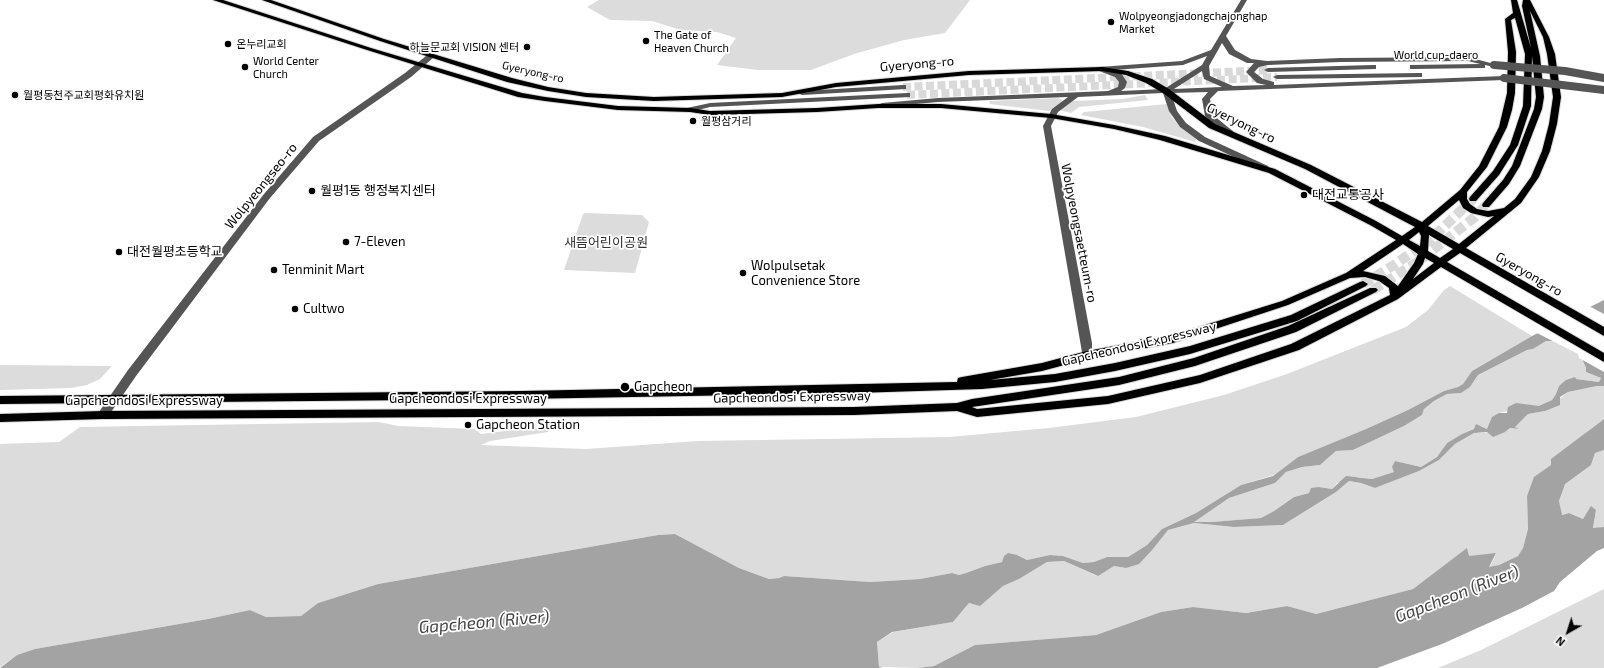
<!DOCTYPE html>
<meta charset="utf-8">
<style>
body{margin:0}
#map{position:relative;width:1604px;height:668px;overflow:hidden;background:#fff;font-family:"Exo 2",sans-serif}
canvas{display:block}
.north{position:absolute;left:1548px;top:612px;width:40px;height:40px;-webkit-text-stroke:3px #fff;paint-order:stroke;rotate:219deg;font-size:11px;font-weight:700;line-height:16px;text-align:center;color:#000}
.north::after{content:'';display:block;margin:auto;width:14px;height:18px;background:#000;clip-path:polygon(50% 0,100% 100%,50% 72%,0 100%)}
</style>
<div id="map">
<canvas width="1604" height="668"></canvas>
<div class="north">N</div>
</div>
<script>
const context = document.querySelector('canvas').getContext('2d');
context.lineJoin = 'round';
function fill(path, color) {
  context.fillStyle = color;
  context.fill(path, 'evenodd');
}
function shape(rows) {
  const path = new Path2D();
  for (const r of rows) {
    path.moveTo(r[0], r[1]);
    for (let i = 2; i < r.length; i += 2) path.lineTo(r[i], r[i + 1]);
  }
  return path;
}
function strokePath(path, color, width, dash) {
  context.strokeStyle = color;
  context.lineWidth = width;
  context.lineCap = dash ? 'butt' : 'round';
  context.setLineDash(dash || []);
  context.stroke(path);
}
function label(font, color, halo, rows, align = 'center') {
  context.font = font + ' "Exo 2","Noto Sans KR",sans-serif';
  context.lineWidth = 3.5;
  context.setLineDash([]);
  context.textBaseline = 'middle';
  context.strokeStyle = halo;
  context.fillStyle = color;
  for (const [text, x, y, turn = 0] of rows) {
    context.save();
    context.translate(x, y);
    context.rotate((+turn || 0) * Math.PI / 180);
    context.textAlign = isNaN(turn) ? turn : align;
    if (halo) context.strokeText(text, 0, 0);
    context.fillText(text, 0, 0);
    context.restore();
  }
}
const green = shape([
 [599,0,970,0,945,33,904,40,854,54,811,70,758,70,717,65,736,38,717,32,681,30,652,21,610,20,587,7],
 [1145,95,1148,100,1079,107,1071,113,1059,110,1068,103,1073,101,1122,99],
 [1058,98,1063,100,1052,111,1049,111,990,104,989,101],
 [1167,104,1172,117,1180,127,1196,139,1195,142,1143,127,1081,115,1084,112],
 [585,213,642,215,649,222,635,273,564,270,583,214],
 [1450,286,1532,336,1472,371,1463,384,1458,387,1444,391,1408,410,1366,429,1298,457,1274,475,1241,485,1196,513,1162,529,1147,545,1128,557,1107,557,1094,562,1083,563,1063,556,1050,555,1027,560,1017,555,1002,562,985,566,966,573,959,575,952,573,920,579,870,582,784,576,779,578,769,579,739,568,675,534,658,535,378,584,318,603,301,616,266,617,250,610,208,619,36,649,17,655,0,667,0,444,59,442,80,427,379,422,398,426,474,429,481,434,529,428,550,428,548,432,490,441,481,445,586,449,698,441,949,437,1049,428,1136,417,1224,395,1287,374,1406,327,1428,310,1444,290],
 [1546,341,1560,341,1579,353,1586,368,1586,372,1601,378,1599,382,1576,379,1559,386,1556,394,1552,400,1539,407,1531,406,1499,413,1487,429,1481,426,1462,434,1447,443,1437,457,1421,467,1395,461,1395,472,1372,479,1358,477,1337,483,1332,489,1319,487,1309,493,1294,497,1274,511,1261,518,1212,522,1193,522,1229,498,1275,483,1286,472,1302,467,1320,465,1336,451,1353,450,1404,426,1422,415,1424,409,1434,401,1447,394,1461,393,1470,387,1478,375,1527,350,1533,349],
 [0,365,112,366,100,379,87,385,71,388,0,390],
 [1597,386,1604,386,1604,419,1589,430,1546,470,1527,496,1528,529,1523,548,1518,556,1499,565,1489,568,1496,554,1468,557,1467,549,1413,589,1316,614,1287,606,1246,613,1193,607,1161,612,1096,635,975,645,934,666,918,668,879,667,877,642,893,632,953,622,969,603,980,605,1003,586,1019,579,1047,562,1064,561,1097,576,1114,566,1126,568,1153,549,1168,530,1194,523,1234,527,1283,525,1336,492,1349,481,1361,483,1375,488,1419,471,1439,460,1455,444,1474,433,1505,432,1510,428,1518,429,1515,427,1528,414,1545,411,1568,392],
 [1604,450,1604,527,1593,529,1596,510,1591,507,1583,519,1569,513,1561,515,1559,501,1564,484,1591,465,1595,453],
 [1604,589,1604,668,1438,668,1481,650]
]);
const water = shape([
 [1604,300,1604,386,1597,386,1568,392,1560,397,1560,405,1545,411,1528,414,1515,427,1519,429,1510,428,1505,432,1493,437,1487,432,1474,433,1455,444,1439,460,1419,471,1375,488,1361,483,1349,481,1336,492,1283,525,1234,527,1194,523,1168,530,1153,549,1139,564,1126,568,1114,566,1098,576,1064,561,1047,562,1019,579,1003,586,980,606,969,603,953,622,892,632,877,642,879,667,883,668,0,668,17,655,35,649,208,619,250,610,266,617,301,616,318,603,378,584,658,535,675,534,739,568,769,579,779,578,784,576,870,582,920,579,952,573,959,575,966,573,985,566,1002,562,1004,556,1008,553,1017,555,1027,560,1050,555,1063,556,1083,563,1094,562,1107,557,1128,557,1147,545,1162,529,1196,513,1241,485,1273,476,1298,457,1366,429,1408,410,1444,391,1458,387,1463,384,1472,371,1532,336],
 [1546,341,1560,341,1579,352,1586,368,1586,372,1601,378,1599,382,1576,379,1575,377,1566,380,1559,386,1556,394,1552,400,1539,406,1516,403,1508,407,1507,413,1499,413,1492,417,1487,429,1476,424,1474,429,1462,434,1447,443,1437,457,1421,467,1395,461,1392,467,1394,472,1372,479,1346,476,1332,489,1319,487,1311,488,1309,493,1294,497,1274,511,1261,518,1212,522,1194,522,1229,498,1275,483,1286,472,1302,467,1320,465,1336,451,1353,450,1404,426,1422,415,1424,409,1434,401,1447,394,1461,393,1470,387,1478,375,1527,350,1533,349],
 [1604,419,1604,450,1595,453,1591,465,1565,484,1559,501,1562,515,1569,513,1583,519,1591,506,1596,510,1593,528,1604,527,1604,548,1597,551,1560,582,1554,591,1522,608,1442,644,1377,668,918,668,934,666,975,645,1096,635,1161,612,1193,607,1246,613,1287,606,1316,614,1413,589,1467,548,1469,556,1496,553,1489,567,1499,565,1518,556,1523,548,1528,529,1527,496,1534,477,1551,465,1551,459]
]);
const pier = shape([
 [1589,306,1604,314,1604,372,1579,358,1578,354,1535,332]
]);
const minorTunnel = shape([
 [903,87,1268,70],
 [907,95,1277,77]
]);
const majorTunnel = shape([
 [1363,284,1394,265,1431,239,1473,199],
 [1373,290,1419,261,1475,217,1486,205]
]);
const minor = shape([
 [1241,0,1247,0,1226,36,1235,50,1251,59,1267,61,1340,58,1468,57,1498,65,1494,67,1485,65,1485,68,1482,68,1413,69,1410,69,1410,65,1480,64,1468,61,1340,62,1268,65,1259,67,1254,72,1263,79,1274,82,1274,85,1504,76,1508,78,1504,80,1218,91,1210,99,1213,115,1234,132,1235,134,1231,136,1215,127,1205,116,1202,99,1208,92,1171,93,1177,111,1186,123,1205,137,1268,166,1269,168,1265,171,1199,141,1180,127,1169,111,1163,93,1078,97,1058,112,1051,126,1092,343,1092,355,1091,358,1083,358,1043,126,1052,109,1068,97,938,102,882,107,878,105,882,103,938,98,1108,91,1118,87,1119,82,1115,77,1099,71,1099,67,1182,61,1211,50,1241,0],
 [1222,43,1229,54,1247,63,1254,63,1246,72,1257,83,1266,85,1233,86,1210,76,1209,66,1222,43],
 [1207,56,1202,65,1164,89,1121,91,1125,88,1127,82,1121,73,1113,70,1183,65,1207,56],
 [1202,71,1204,79,1222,87,1174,89,1202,71],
 [426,56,429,56,433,58,411,77,319,141,270,198,136,376,107,418,103,419,99,418,98,415,99,412,128,370,264,194,313,137,405,73,426,56],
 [1373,65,1376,65,1376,69,1268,72,1264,70,1268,68,1373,65],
 [1419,73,1422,73,1422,77,1277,79,1273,77,1277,75,1419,73],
 [903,85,906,85,906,89,802,95,798,93,802,91,903,85],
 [907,93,910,93,910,97,710,107,690,112,686,110,687,108,710,103,907,93]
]);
const major = shape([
 [213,0,223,0,371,48,522,93,545,97,618,106,690,108,710,111,817,108,878,104,941,104,1051,114,1114,125,1165,136,1275,169,1376,221,1402,236,1415,227,1305,169,1209,128,1163,93,1146,83,1126,75,1102,71,969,75,836,87,782,97,654,101,586,97,548,91,507,82,380,41,262,0,271,0,384,39,512,78,548,87,586,93,654,97,782,93,836,83,969,71,1102,67,1128,71,1152,79,1169,89,1215,124,1311,165,1422,222,1460,190,1479,166,1499,127,1507,93,1508,52,1505,19,1513,13,1511,0,1517,0,1531,48,1522,6,1523,0,1530,0,1549,37,1555,54,1561,97,1557,124,1550,151,1539,177,1521,203,1466,248,1604,327,1604,336,1460,253,1447,262,1604,353,1604,362,1441,267,1398,299,1299,350,1200,383,1108,404,977,417,957,411,854,415,103,419,0,422,0,414,103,411,854,407,957,403,972,399,1119,377,1194,358,1288,326,1370,288,1376,288,1378,290,1376,292,1296,332,1195,366,1119,385,972,407,977,409,1108,396,1200,375,1291,344,1390,295,1389,288,1379,281,1365,277,1350,278,1288,305,1173,343,1087,359,1042,371,990,380,1055,374,1115,363,1190,346,1291,315,1360,282,1363,281,1368,284,1366,286,1297,321,1190,354,1115,371,1055,382,982,389,856,393,521,399,0,404,0,396,521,391,957,382,958,378,962,377,1042,363,1087,351,1173,335,1282,301,1346,273,1396,240,1370,225,1269,173,1160,140,1114,129,1051,118,941,108,878,108,817,112,710,115,690,112,618,110,545,101,518,97,367,50,213,0],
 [1530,11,1543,37,1547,54,1553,97,1549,124,1542,151,1531,177,1515,199,1504,208,1488,211,1477,209,1470,204,1467,199,1467,192,1487,167,1507,127,1512,110,1515,93,1516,52,1511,20,1515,18,1525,54,1523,106,1510,145,1493,171,1470,197,1469,199,1470,201,1476,201,1499,175,1518,145,1531,106,1532,56,1536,97,1534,109,1512,166,1503,180,1483,203,1482,205,1483,207,1489,207,1509,184,1520,166,1542,109,1544,97,1540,56,1530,11],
 [1459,200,1463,208,1471,213,1488,217,1494,216,1459,244,1428,226,1459,200],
 [1419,232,1421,236,1420,246,1409,240,1419,232],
 [1429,235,1453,249,1440,258,1428,251,1429,235],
 [1403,244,1418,254,1414,263,1398,286,1385,276,1363,271,1403,244],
 [1425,258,1434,263,1413,279,1423,264,1425,258]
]);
const minorBridge = shape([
 [1494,65,1565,71,1604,78],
 [1504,78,1604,90]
]);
const markers = [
 [1111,22,4,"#000"],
 [646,41,4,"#000"],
 [228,44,4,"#000"],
 [527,47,4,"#000"],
 [245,67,4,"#000"],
 [15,95,4,"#000"],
 [693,121,4,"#000"],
 [312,191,4,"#000"],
 [1304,195,4,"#000"],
 [346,242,4,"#000"],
 [119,252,4,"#000"],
 [274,270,4,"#000"],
 [743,273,4,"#000"],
 [295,309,4,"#000"],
 [625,387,5,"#000"],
 [468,425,4,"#000"]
];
const farPoinames = [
 ["Wolpyeongjadongchajonghap",1119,16],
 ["Market",1119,29],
 ["The Gate of",654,35],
 ["Heaven Church",654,48],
 ["온누리교회",236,44],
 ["하늘문교회 VISION 센터",519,47,"right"],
 ["World Center",253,61],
 ["Church",253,74],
 ["월평동천주교회평화유치원",23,95],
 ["월평삼거리",701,121]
];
const farStreetnames = [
 ["World cup-daero",1436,55],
 ["Gyeryong-ro",533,72,13]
];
const streetNames = [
 ["Gyeryong-ro",917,64,-5],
 ["Gyeryong-ro",1241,123,26],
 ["Wolpyeongseo-ro",261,186,-51],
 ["Wolpyeongsaetteum-ro",1079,233,79],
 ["Gyeryong-ro",1529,274,30],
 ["Gapcheondosi Expressway",1139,344,-13],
 ["Gapcheondosi Expressway",792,397,-1],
 ["Gapcheondosi Expressway",468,399],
 ["Gapcheondosi Expressway",144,401]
];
const poiNames = [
 ["월평1동 행정복지센터",320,191],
 ["대전교통공사",1312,195],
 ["7-Eleven",354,242],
 ["대전월평초등학교",127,252],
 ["Wolpulsetak",751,266],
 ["Convenience Store",751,281],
 ["Tenminit Mart",282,270],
 ["Cultwo",303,309],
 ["Gapcheon",634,387],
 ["Gapcheon Station",476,425]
];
const parkNames = [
 ["새뜸어린이공원",606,243]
];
const nearWaternames = [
 ["Gapcheon (River)",1457,594,-21],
 ["Gapcheon (River)",484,622,-5]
];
fill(green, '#dcdcdc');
fill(water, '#a3a3a3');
fill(pier, '#fff');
strokePath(minorTunnel, '#d9d9d9', 8, [8, 3.5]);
strokePath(majorTunnel, '#d9d9d9', 10, [10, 4.5]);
strokePath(major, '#dbdbdb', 2);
fill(minor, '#555');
fill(major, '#000');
strokePath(minorBridge, '#555', 8);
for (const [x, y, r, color] of markers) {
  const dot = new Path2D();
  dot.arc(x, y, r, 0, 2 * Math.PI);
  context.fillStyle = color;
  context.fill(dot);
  strokePath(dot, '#fff', 1.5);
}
label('11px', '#000', '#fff', farPoinames, 'left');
label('11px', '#000', '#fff', farStreetnames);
label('13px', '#000', '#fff', streetNames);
label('13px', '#000', '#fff', poiNames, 'left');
label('13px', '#333', '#fff', parkNames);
label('italic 17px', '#444', '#fff', nearWaternames);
</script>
